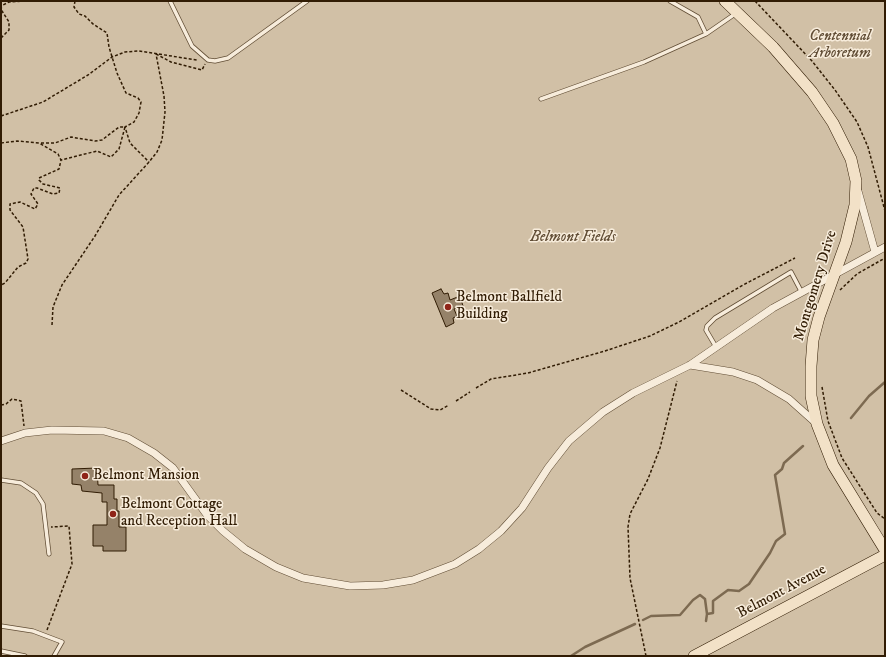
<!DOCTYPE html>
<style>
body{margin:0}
#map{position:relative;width:886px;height:657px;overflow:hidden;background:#f2e1c7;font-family:"IM FELL DW Pica",serif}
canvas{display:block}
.frame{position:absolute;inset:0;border:2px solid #311c04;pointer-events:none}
</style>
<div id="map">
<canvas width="886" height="657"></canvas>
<div class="frame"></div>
</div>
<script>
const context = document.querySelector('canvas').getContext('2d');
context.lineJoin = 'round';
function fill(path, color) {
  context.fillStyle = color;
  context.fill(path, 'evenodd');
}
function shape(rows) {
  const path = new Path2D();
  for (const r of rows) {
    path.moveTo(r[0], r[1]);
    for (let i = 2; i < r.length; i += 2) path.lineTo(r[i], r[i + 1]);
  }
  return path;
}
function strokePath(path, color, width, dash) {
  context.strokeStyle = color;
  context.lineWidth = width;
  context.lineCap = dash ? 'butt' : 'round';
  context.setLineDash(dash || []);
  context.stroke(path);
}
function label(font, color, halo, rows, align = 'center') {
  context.font = font + ' "IM FELL DW Pica",serif';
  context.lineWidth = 3;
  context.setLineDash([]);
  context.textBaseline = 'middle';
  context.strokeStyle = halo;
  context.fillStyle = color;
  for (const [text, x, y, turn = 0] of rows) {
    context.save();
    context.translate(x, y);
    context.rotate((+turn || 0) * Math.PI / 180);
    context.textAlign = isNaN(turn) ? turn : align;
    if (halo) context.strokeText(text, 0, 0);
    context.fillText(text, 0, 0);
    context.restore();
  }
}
const green = shape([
 [1,1,885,1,885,656,1,656]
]);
const stream = shape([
 [851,418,869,396,885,382],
 [643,620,651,616,680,615,693,600,700,595,705,599,707,614],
 [706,621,707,614,713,613,713,601,728,590,739,591,749,584,770,553,776,541,785,534,775,475,782,469,784,463,803,446],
 [571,656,585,647,635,624]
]);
const building = shape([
 [441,289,444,294,448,293,450,300,460,296,463,306,454,309,457,316,453,318,454,323,446,327,432,293,441,289],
 [97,468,98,485,114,485,114,499,117,499,117,511,119,511,119,527,126,527,126,551,103,551,103,546,93,546,93,525,107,525,107,502,102,502,102,493,82,491,81,485,72,484,72,469,97,468]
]);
const path = shape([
 [75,1,74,7,79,14,85,16,93,24,107,33,109,47,117,73,126,93,138,98,141,102,139,113,134,122,125,127,130,143,149,162],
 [755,1,812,61,835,90,857,122,868,147,885,211],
 [1,38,9,30,9,22,2,11,1,6,9,2,25,1],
 [156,54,171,62,202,70,205,64],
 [1,116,43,102,88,75,112,57,125,52,139,51,197,60],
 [1,143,17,141,39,143,58,154,61,160,59,169,39,178,39,180,43,184,60,188,59,193,53,194,37,188,34,188,31,194,38,204,35,209,20,202,10,204,10,210,23,227,28,259,26,263,18,267,5,283,1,285],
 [41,143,55,143,71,137,95,141,102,140,119,127,125,127,119,149,111,157,97,151,61,160],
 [840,290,857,274,885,258],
 [52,325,53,307,62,285,95,236,119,195,149,162,157,152,162,140,165,112,164,96,156,54],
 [822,387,828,421,842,458,877,513,885,519],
 [476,388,491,379,528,373,605,351,650,336,679,322,743,285,795,258],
 [401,390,431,409,440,410,449,405],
 [456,401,470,392],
 [1,405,6,404,12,399,21,401,24,426],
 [47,630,72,564,69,526,51,527],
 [646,656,630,578,628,527,630,514,648,479,660,448,677,381]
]);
const service = shape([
 [170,1,192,46,208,60,215,61,228,58,307,1],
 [670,1,698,17,706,34],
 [541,99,644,62,706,34,735,14],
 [716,347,706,330,707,326,715,318,791,272,801,291],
 [1,480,21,483,36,493,43,504,49,554],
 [1,626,33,631,62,642,54,656],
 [1,651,25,656]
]);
const minor = shape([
 [858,191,875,252],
 [690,365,733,372,757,380,789,399,817,424],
 [1,441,25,433,52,430,104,431,128,438,154,453,173,468,207,515,223,531,245,549,276,567,303,578,350,586,383,585,413,580,455,564,479,549,501,531,522,508,548,468,569,441,603,412,633,393,690,365,773,308,885,247]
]);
const primary = shape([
 [725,1,773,47,812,92,833,123,851,159,856,181,855,205,846,242,819,317,813,340,811,366,811,396,817,424,833,465,885,550],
 [694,656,885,555]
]);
const markers = [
 [448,307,4,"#8f2418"],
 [85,476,4,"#8f2418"],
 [113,514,4,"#8f2418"]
];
const parkNames = [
 ["Centennial",840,37],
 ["Arboretum",840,54],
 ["Belmont Fields",573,238]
];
const streetNames = [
 ["Montgomery Drive",816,286,-73],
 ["Belmont Avenue",782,592,-28]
];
const poiNames = [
 ["Belmont Ballfield",456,298],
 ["Building",456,315],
 ["Belmont Mansion",93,476],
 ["Belmont Cottage",121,505],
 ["and Reception Hall",121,522]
];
fill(green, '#d1c0a6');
strokePath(stream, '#7d6a51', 2.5);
fill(building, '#958269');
strokePath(building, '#311c04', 1);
strokePath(service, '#614d35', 5);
strokePath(minor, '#614d35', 8);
strokePath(primary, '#311c04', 12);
strokePath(path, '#311c04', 1.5, [3, 2]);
strokePath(service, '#f7ecdb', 3.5);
strokePath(minor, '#f7ecdb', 7);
strokePath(primary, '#f2e1c7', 11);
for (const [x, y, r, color] of markers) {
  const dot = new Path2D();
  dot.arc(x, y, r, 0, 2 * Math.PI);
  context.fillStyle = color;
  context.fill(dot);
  strokePath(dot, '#f7ecdb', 1.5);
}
label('italic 15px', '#614d35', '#f7ecdb', parkNames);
label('15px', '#311c04', '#f7ecdb', streetNames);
label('15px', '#311c04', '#f7ecdb', poiNames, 'left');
</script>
